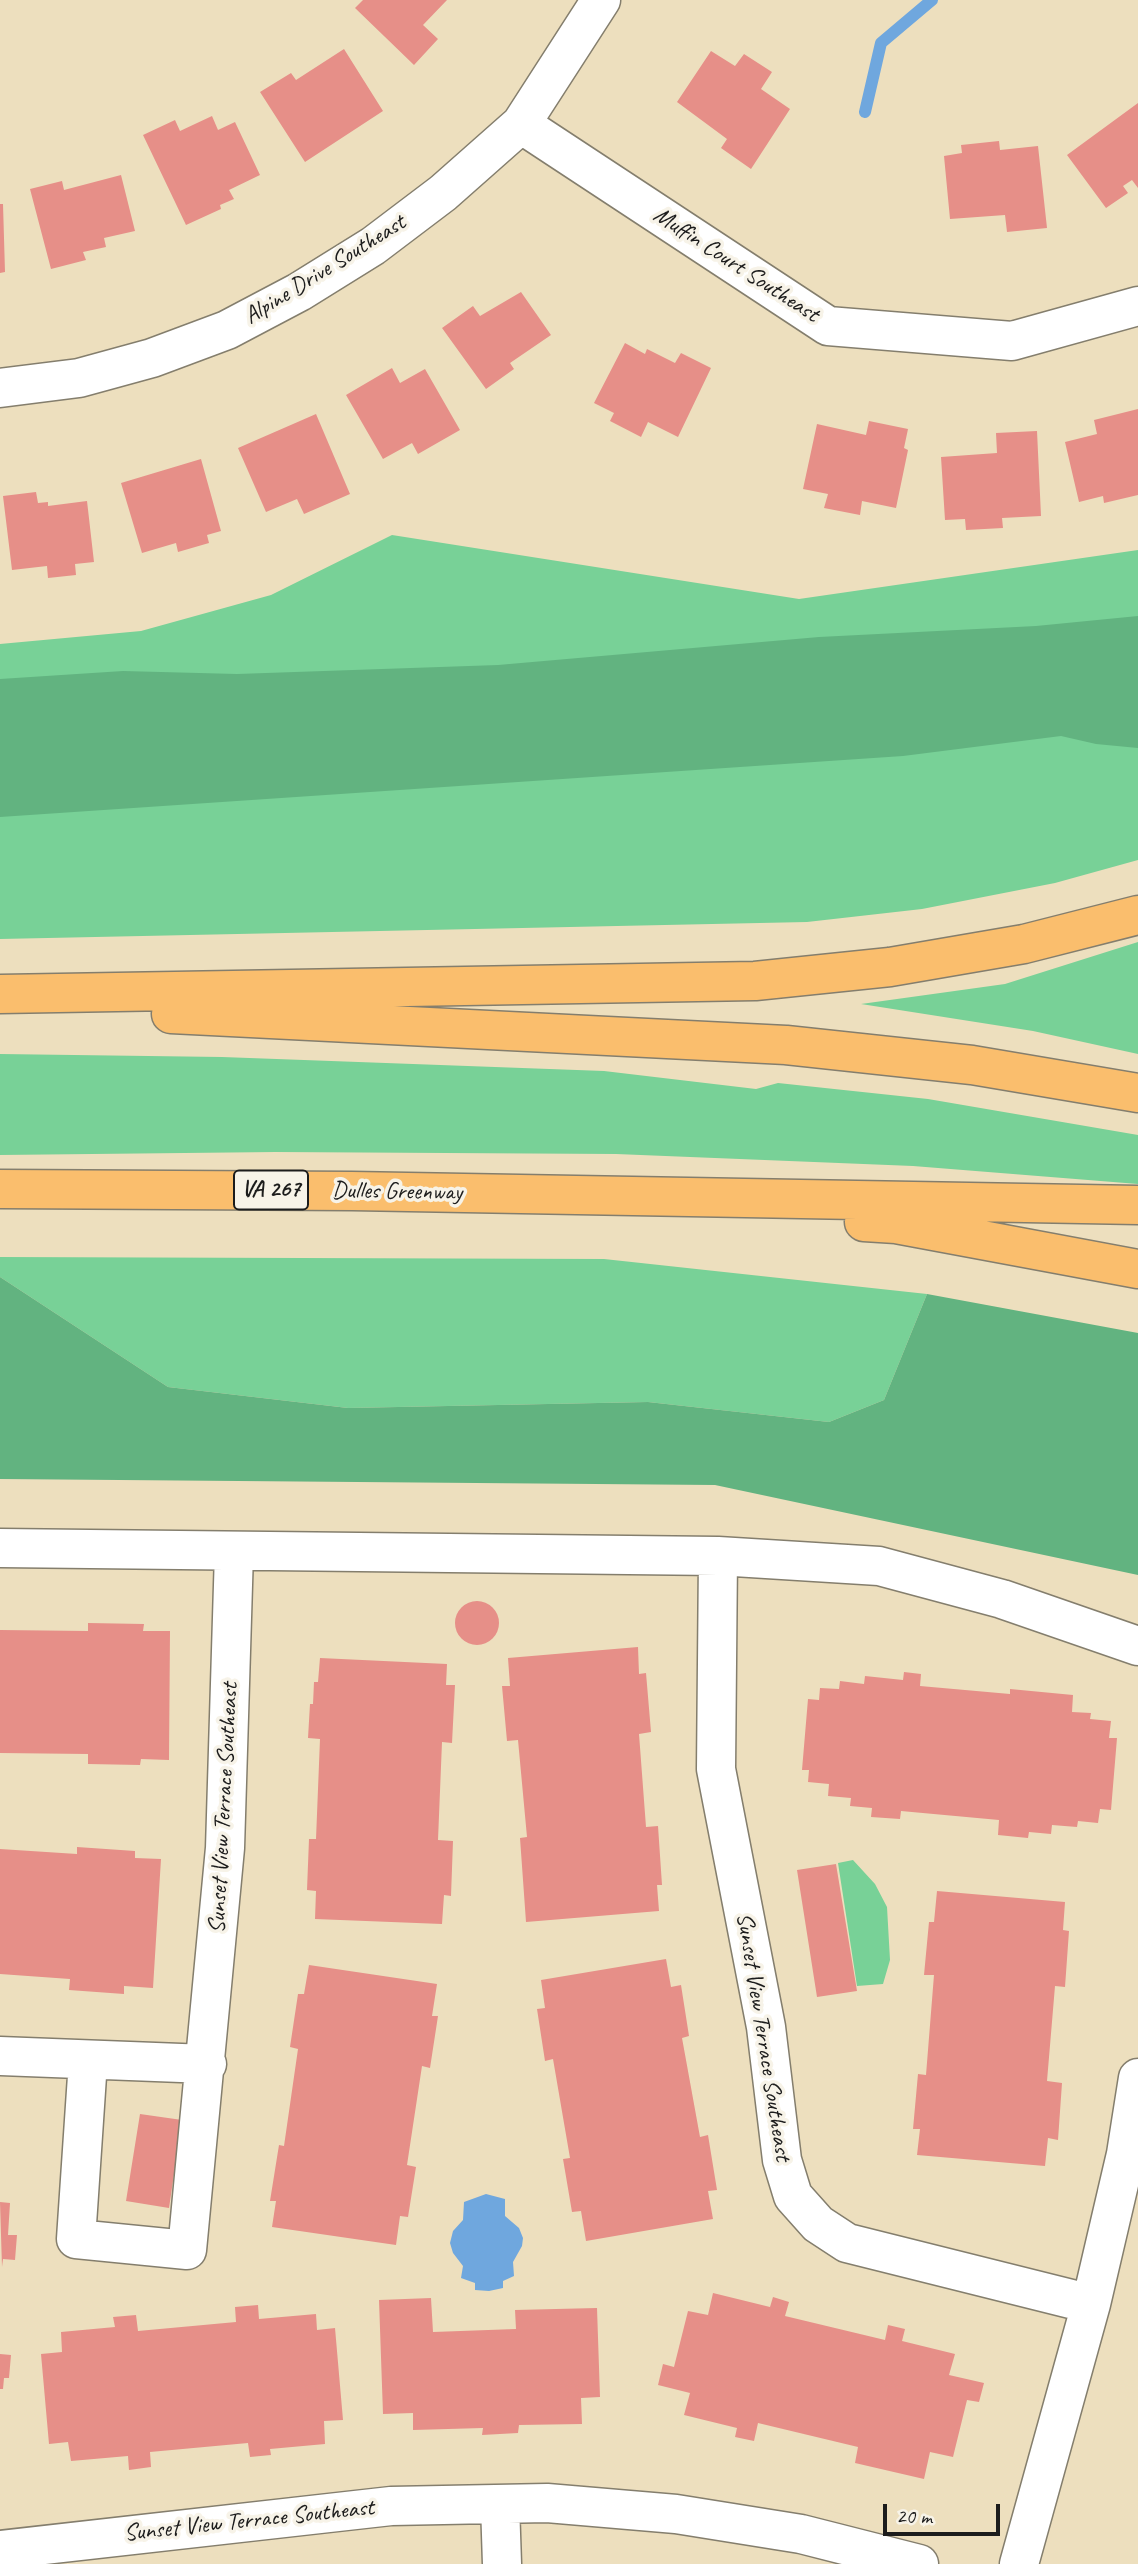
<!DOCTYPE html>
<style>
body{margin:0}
#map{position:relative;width:1138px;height:2564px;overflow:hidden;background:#eddfbe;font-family:Caveat,sans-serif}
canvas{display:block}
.scale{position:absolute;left:883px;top:2504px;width:117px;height:32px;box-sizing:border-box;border:4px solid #1c1c1c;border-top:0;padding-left:9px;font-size:21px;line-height:24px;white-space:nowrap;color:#1c1c1c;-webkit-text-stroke:5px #f7f3e8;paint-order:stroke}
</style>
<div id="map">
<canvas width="1138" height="2564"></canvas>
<div class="scale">20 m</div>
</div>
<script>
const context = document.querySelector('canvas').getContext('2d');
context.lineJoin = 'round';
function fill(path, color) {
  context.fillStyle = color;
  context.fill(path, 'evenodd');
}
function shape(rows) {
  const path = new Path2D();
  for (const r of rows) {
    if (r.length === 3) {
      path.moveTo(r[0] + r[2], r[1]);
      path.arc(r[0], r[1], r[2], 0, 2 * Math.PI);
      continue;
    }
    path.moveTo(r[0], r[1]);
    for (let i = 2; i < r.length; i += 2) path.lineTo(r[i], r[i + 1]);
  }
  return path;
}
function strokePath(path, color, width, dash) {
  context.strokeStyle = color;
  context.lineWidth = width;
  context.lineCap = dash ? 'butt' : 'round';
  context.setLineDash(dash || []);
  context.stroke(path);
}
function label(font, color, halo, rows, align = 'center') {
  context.font = font + ' Caveat,sans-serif';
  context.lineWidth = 7;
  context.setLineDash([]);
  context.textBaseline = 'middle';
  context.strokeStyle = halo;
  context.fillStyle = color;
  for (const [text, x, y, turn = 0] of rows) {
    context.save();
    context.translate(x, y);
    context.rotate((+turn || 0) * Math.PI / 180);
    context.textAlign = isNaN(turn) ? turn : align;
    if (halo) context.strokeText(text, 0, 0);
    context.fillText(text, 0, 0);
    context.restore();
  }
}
const green = shape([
 [392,535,799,599,1138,550,1138,860,1055,883,922,909,807,922,0,939,0,644,141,631,271,595],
 [1138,942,1138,1054,1033,1031,861,1004,1005,984],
 [0,1054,222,1057,604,1071,756,1089,778,1083,928,1099,1138,1135,1138,1184,913,1166,616,1154,276,1152,0,1155],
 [0,1257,604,1259,927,1294,884,1400,829,1422,648,1402,348,1408,168,1387,0,1277],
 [853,1860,875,1884,887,1907,890,1960,883,1984,857,1986,838,1863]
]);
const forest = shape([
 [1138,616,1138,748,1096,744,1061,736,903,756,0,817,0,679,123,671,237,674,498,665,819,637,1036,626],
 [0,1277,168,1387,348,1408,648,1402,829,1422,884,1400,927,1294,1138,1333,1138,1575,715,1485,0,1479]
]);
const water = shape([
 [486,2194,505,2199,505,2216,519,2228,523,2238,522,2246,513,2262,514,2276,503,2281,503,2288,489,2291,475,2290,475,2283,461,2278,463,2266,453,2253,450,2243,453,2231,463,2220,464,2202]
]);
const stream = shape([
 [865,112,881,43,932,0]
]);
const building = shape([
 [363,0,447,0,423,25,438,39,414,65,355,8],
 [344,49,383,111,305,162,260,92,291,73,296,80],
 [711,51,735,66,744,54,772,72,761,89,790,109,751,169,721,148,727,139,677,102],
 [1138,103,1138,188,1132,180,1123,186,1128,193,1106,208,1067,155],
 [212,116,218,130,235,122,260,175,229,190,234,199,220,205,221,209,186,225,143,135,175,120,180,131],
 [999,141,1000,150,1038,146,1047,228,1007,232,1005,215,950,219,944,156,962,153,961,145],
 [121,175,135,231,104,238,106,247,83,252,86,260,51,269,30,189,62,181,64,190],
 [0,204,3,204,5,272,0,273],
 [521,292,551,335,510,363,514,369,486,389,442,328,473,306,480,316],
 [625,343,645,354,647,349,675,363,681,353,711,368,678,437,648,422,641,437,610,421,614,413,594,403],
 [392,368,400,383,425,369,460,430,418,454,412,443,383,459,346,395],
 [1138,409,1138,495,1104,503,1103,496,1079,502,1065,442,1097,434,1094,420],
 [316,414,350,494,304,514,297,499,266,512,238,448],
 [869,421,908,429,904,448,908,450,896,508,862,501,860,515,824,508,828,494,803,489,817,424,866,435],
 [1037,431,1041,516,1002,518,1003,528,966,530,965,519,945,520,941,457,997,453,996,433],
 [201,459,221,531,207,535,209,543,178,552,176,543,142,553,121,483],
 [36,492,38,503,48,502,48,506,87,501,94,562,75,564,76,575,48,578,47,566,12,570,3,496],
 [477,1623,22],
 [88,1623,144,1624,143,1631,170,1631,169,1760,141,1759,140,1765,88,1764,88,1754,0,1753,0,1630,88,1631],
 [638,1647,639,1674,646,1673,651,1732,639,1734,646,1827,658,1826,662,1885,657,1885,659,1911,526,1922,520,1838,527,1837,518,1740,507,1741,502,1686,510,1686,508,1658],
 [320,1658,447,1664,446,1685,455,1685,452,1743,442,1742,438,1840,453,1841,451,1896,444,1895,442,1924,315,1919,316,1891,307,1890,309,1839,316,1839,320,1739,308,1738,310,1704,313,1704,314,1682,318,1682],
 [904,1672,921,1674,920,1686,1010,1694,1010,1689,1073,1695,1072,1712,1091,1713,1090,1719,1111,1721,1109,1738,1117,1738,1111,1810,1100,1809,1098,1823,1078,1821,1077,1827,1052,1825,1051,1834,1029,1832,1028,1838,998,1835,999,1820,901,1811,900,1819,871,1817,872,1808,850,1806,851,1798,828,1796,829,1784,808,1782,809,1770,802,1770,808,1699,819,1700,820,1688,839,1689,840,1681,864,1684,865,1676,903,1680],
 [77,1847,135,1851,135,1858,161,1859,153,1988,124,1986,124,1994,69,1990,70,1979,0,1974,0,1849,77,1854],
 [836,1864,857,1991,817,1997,797,1870],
 [937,1891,1065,1902,1063,1930,1069,1931,1065,1987,1055,1986,1047,2081,1062,2083,1058,2140,1048,2138,1045,2166,917,2155,920,2129,913,2129,918,2074,926,2075,934,1975,924,1975,929,1922,934,1922],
 [666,1959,671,1987,681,1985,689,2036,682,2038,700,2137,708,2135,717,2190,708,2191,713,2219,586,2241,581,2211,572,2212,563,2159,570,2158,553,2059,545,2061,537,2009,545,2008,541,1980],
 [309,1965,437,1984,432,2016,438,2016,430,2068,422,2066,407,2165,416,2167,408,2217,400,2216,396,2245,272,2227,276,2201,270,2201,279,2145,284,2146,298,2049,290,2047,298,1994,304,1994],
 [140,2114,182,2120,169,2208,126,2201],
 [0,2202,10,2203,8,2235,17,2235,15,2260,3,2259,2,2267],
 [713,2293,770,2307,773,2297,789,2302,785,2316,885,2340,888,2325,905,2329,902,2341,955,2354,949,2375,984,2383,979,2402,967,2400,953,2457,930,2452,924,2479,855,2463,858,2447,758,2423,754,2441,735,2437,737,2428,684,2415,690,2393,658,2385,663,2364,674,2367,688,2311,708,2315],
 [431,2298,433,2332,516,2329,515,2310,597,2308,600,2397,581,2398,582,2424,519,2425,518,2433,482,2435,483,2428,413,2430,413,2413,383,2414,379,2300],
 [258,2305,259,2319,316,2314,317,2330,335,2328,343,2420,324,2421,325,2444,270,2449,271,2455,250,2457,248,2443,150,2452,151,2467,129,2470,128,2456,71,2461,68,2442,49,2444,41,2354,62,2352,61,2332,115,2327,113,2317,136,2315,138,2331,236,2322,235,2307],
 [0,2354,11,2355,9,2378,4,2378,3,2389,0,2389]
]);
const minor = shape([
 [521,124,828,326,1012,341,1138,306],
 [0,388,79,378,152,358,227,330,299,292,373,246,443,193,521,124,601,0],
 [0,1548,718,1556,879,1566,1002,1599,1138,1646],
 [718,1556,716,1769,766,2027,782,2160,793,2196,818,2224,847,2243,1091,2304],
 [0,2056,207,2064],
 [88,2061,76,2239,187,2250,225,1848,234,1552],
 [500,2504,502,2564],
 [0,2550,391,2506,547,2503,676,2514,801,2534,919,2564],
 [1019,2564,1091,2304,1126,2154,1138,2078]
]);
const motorway = shape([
 [0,994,755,981,890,967,1024,944,1138,915],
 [171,1014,786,1045,972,1065,1138,1093],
 [0,1189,352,1191,1138,1205],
 [864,1222,896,1224,1138,1269]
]);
const shields = [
 [271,1190,74]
];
const shieldNames = [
 ["VA 267",271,1190]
];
const streetNames = [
 ["Muffin Court Southeast",736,265,33],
 ["Alpine Drive Southeast",325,270,-32],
 ["Dulles Greenway",397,1192,1],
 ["Sunset View Terrace Southeast",224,1808,-87],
 ["Sunset View Terrace Southeast",763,2037,81],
 ["Sunset View Terrace Southeast",249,2521,-6]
];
fill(green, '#78d197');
fill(forest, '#62b380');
fill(water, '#6fa7de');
strokePath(stream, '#6fa7de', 12);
fill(building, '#e68f88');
strokePath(minor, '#847e6d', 41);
strokePath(motorway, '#847e6d', 41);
strokePath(minor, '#fff', 38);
strokePath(motorway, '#fabe6d', 38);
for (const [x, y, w] of shields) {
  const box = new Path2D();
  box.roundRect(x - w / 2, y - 19.5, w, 39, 5);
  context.fillStyle = '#f7f3e8';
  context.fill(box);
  strokePath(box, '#1c1c1c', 2);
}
label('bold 23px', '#1c1c1c', null, shieldNames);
label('24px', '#1c1c1c', '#f7f3e8', streetNames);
</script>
